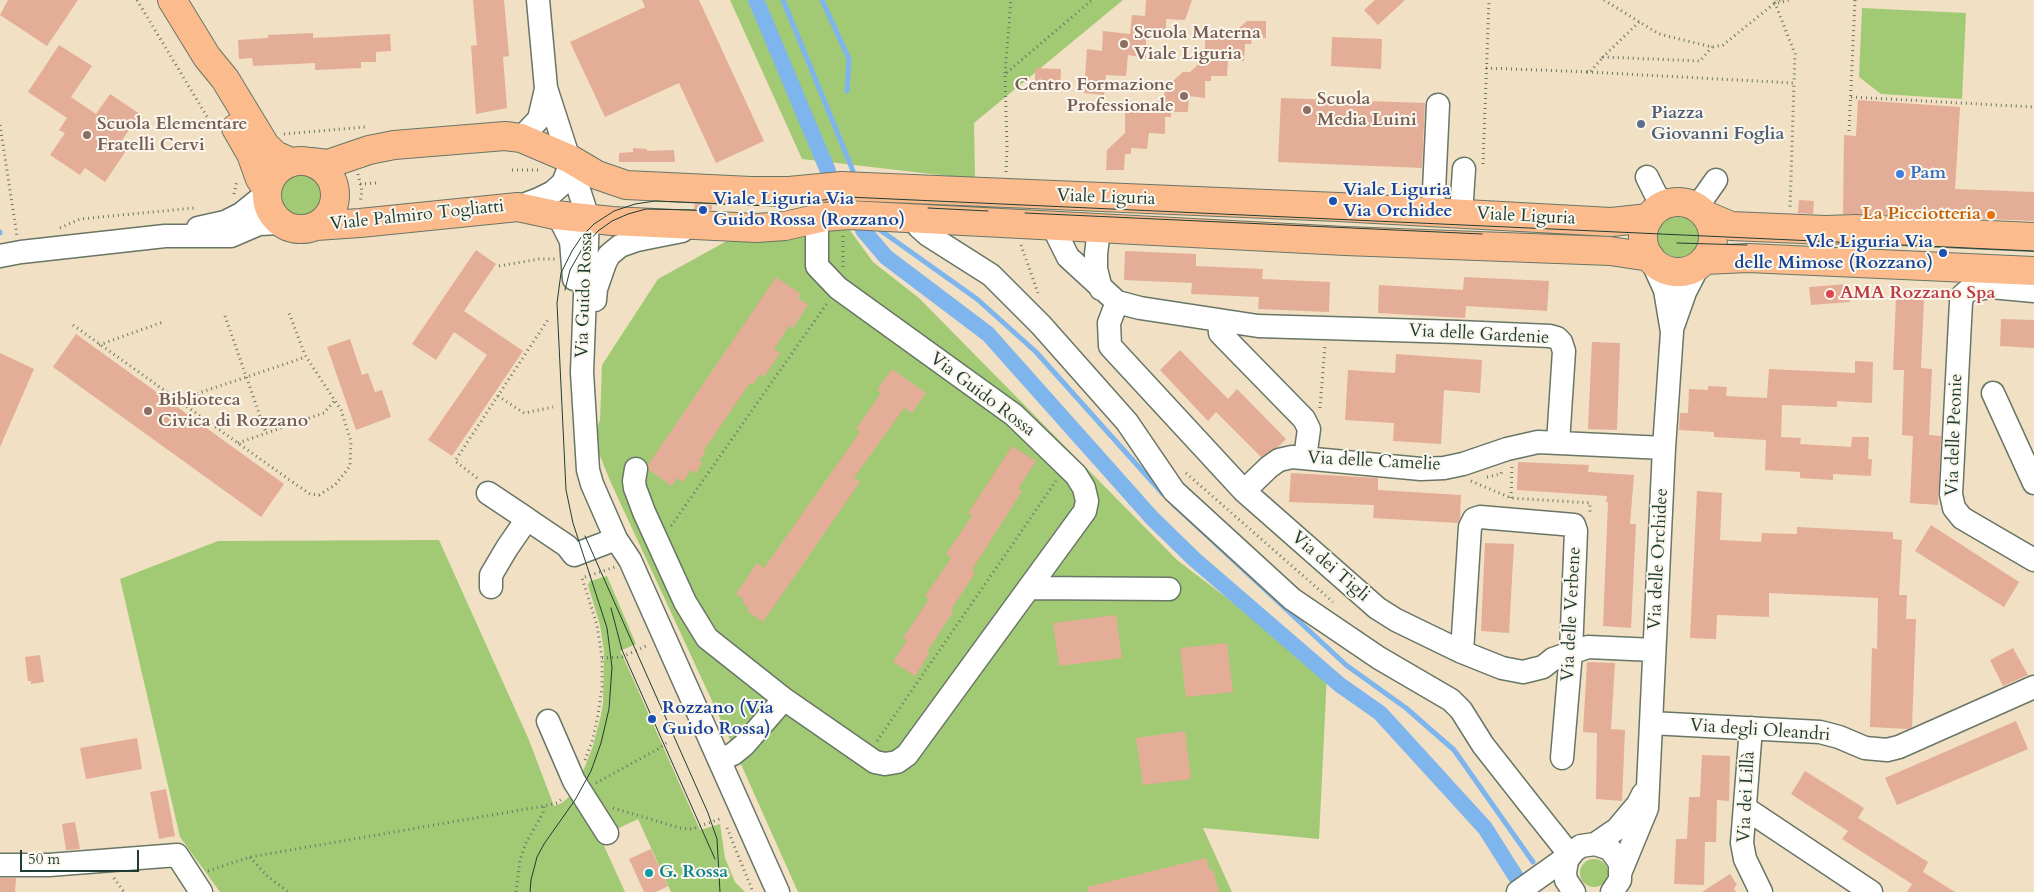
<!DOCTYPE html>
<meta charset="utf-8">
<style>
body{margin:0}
#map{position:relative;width:2034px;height:892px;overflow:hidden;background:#f1e0c3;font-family:Cardo,serif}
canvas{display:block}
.scale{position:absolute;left:20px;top:850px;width:119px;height:22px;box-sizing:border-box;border:2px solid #1f3d34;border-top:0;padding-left:6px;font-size:15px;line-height:18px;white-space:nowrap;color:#1f3d34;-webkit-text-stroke:4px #fbf7ec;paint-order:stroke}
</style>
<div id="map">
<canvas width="2034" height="892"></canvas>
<div class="scale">50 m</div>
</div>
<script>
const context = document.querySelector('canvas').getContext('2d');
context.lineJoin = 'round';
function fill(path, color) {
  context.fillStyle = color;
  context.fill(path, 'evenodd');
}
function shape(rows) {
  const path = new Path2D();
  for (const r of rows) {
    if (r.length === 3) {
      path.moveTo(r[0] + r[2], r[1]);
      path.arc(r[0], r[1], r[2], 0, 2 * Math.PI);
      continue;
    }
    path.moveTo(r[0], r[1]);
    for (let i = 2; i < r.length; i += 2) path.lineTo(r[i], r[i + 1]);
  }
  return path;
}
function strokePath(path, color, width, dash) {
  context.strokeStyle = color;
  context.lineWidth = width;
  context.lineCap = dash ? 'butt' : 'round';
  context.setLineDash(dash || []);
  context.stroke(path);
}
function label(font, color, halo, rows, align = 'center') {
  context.font = font + ' Cardo,serif';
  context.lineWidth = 4;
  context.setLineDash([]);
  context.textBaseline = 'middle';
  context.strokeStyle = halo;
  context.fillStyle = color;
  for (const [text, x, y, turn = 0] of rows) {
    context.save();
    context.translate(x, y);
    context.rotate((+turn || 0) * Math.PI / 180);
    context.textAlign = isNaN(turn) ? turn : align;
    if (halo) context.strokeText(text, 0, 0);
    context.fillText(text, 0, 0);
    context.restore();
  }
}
const green = shape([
 [730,0,1123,0,974,123,975,179,802,159],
 [1862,8,1966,13,1962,99,1881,94,1859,77],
 [302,195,24],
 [1678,236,24],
 [849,229,873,262,919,298,1177,560,1327,674,1319,839,1203,828,1232,892,798,892,732,744,611,483,593,439,600,420,602,365,658,279,734,237],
 [439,540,529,740,554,806,562,803,571,795,580,779,593,746,601,715,603,703,604,651,600,625,588,585,590,581,607,576,636,644,620,651,625,661,700,830,720,824,725,858,735,882,745,892,671,892,638,819,600,837,625,892,220,892,180,837,120,579,218,541],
 [1594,873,14]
]);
const stream = shape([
 [783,0,853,171],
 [822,0,849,59,847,91],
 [880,230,977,299,1036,352,1163,494],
 [0,232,0,233],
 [1173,504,1346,665,1406,708,1454,750,1533,862]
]);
const canal = shape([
 [756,0,828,171],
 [863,230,886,257,988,334,1152,518,1194,559,1340,685,1380,713,1485,828,1516,877]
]);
const building = shape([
 [8,0,78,0,47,46,0,15],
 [473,0,504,0,509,56,503,57,507,108,476,114,471,46,477,45],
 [642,0,699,0,764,141,716,163,679,83,605,117,570,42,645,7],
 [1146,0,1192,0,1185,20,1166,19,1166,38,1146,37,1146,58,1128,55,1126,76,1106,75,1104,95,1084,93,1087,49,1102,51,1103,31,1130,34,1132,15,1145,16],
 [1375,0,1405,0,1378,25,1364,10],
 [1247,21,1266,21,1266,38,1252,37,1251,44,1245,44,1244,61,1228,60,1227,76,1211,76,1211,81,1205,81,1205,98,1189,96,1188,112,1171,112,1171,117,1165,117,1165,134,1149,133,1147,149,1131,148,1131,154,1125,154,1124,170,1106,170,1107,150,1125,133,1125,109,1149,110,1164,95,1165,88,1183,72,1190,72,1205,58,1205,34,1230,36],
 [313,33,313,38,390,34,391,51,376,52,376,62,361,62,361,68,315,70,315,63,253,66,252,58,239,59,238,40,268,38,268,35],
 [1332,37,1382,39,1381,69,1331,66],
 [59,45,92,66,71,97,96,114,110,94,140,114,118,146,126,151,105,182,85,168,80,175,50,155,65,133,59,130,67,118,28,92],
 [1035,68,1061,69,1060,89,1035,88],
 [1281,98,1425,103,1422,168,1278,162],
 [1858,100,1960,107,1955,189,2034,192,2034,221,1962,218,1962,214,1933,212,1933,217,1843,214,1844,135,1856,136],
 [633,148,647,149,647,151,674,150,675,162,619,162,619,153,633,152],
 [1799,200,1814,201,1813,214,1798,213],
 [695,204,712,205,712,210,694,209],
 [476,250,496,264,464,311,523,351,452,456,428,440,487,355,454,332,436,360,412,344],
 [1125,251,1196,254,1196,266,1263,269,1262,279,1330,282,1329,312,1258,309,1259,297,1191,294,1192,283,1124,280],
 [776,277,801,294,798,298,808,305,793,328,789,326,774,349,780,353,764,377,760,374,753,384,750,383,704,450,706,451,699,461,702,463,696,473,691,470,683,482,677,478,672,486,649,470,648,465],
 [1464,277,1549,281,1547,311,1466,306,1465,318,1378,313,1379,285,1463,290],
 [1848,284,1850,302,1811,305,1809,287],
 [1896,297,1924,298,1921,368,1932,369,1929,435,1941,436,1938,505,1910,503,1913,436,1902,435,1904,370,1893,370],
 [2001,319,2034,320,2034,348,2000,346],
 [76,334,284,484,261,517,53,367],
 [350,339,362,375,368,373,375,392,382,390,391,417,356,430,327,347],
 [1592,342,1620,343,1617,430,1588,429],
 [1180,350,1228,399,1237,389,1286,439,1278,447,1261,457,1216,412,1208,421,1160,370],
 [0,353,34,369,0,447],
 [1396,354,1482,360,1480,393,1444,390,1441,444,1393,441,1394,423,1345,420,1348,370,1395,373],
 [1855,361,1873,362,1872,403,1837,401,1837,407,1782,405,1781,437,1801,438,1800,444,1851,447,1852,437,1869,437,1868,459,1872,459,1871,476,1833,474,1833,480,1800,478,1800,472,1765,470,1766,440,1714,437,1714,432,1679,430,1680,413,1688,413,1689,389,1708,390,1708,386,1727,387,1726,396,1767,398,1769,369,1855,373],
 [892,369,926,393,912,413,904,408,854,478,860,482,763,622,747,611,749,608,742,603,744,600,736,594,757,563,764,568,860,432,856,429,881,393,877,390],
 [1012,446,1036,461,1018,489,1022,491,972,570,975,573,951,610,953,612,927,652,929,654,915,676,893,662,907,640,903,638,929,599,925,596,951,558,946,554,972,516,968,513],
 [1518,462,1589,465,1588,472,1634,475,1630,524,1636,524,1631,628,1603,626,1608,502,1606,502,1607,496,1517,490],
 [1291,473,1378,478,1378,490,1461,495,1460,518,1458,523,1373,518,1374,505,1289,502],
 [1697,491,1722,493,1720,540,1761,542,1762,533,1797,534,1797,527,1893,532,1893,539,1902,540,1899,595,1907,595,1906,619,1916,619,1912,727,1908,729,1870,727,1872,648,1877,649,1878,598,1769,593,1769,617,1717,615,1716,639,1690,638],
 [1931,525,2019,582,2004,607,1915,551],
 [1485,543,1514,544,1509,633,1481,631],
 [1116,615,1122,658,1059,666,1053,623],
 [1227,643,1233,692,1186,697,1180,648],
 [2013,648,2028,675,2003,686,1990,660],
 [40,655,44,682,31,684,31,681,28,681,25,657],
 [1587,662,1615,663,1611,729,1625,730,1622,801,1596,799,1597,733,1583,732],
 [2016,721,2028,749,1897,805,1885,778],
 [1185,731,1191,779,1143,785,1136,738],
 [137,738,142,769,86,779,80,748],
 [1702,755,1730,756,1729,801,1717,800,1716,842,1705,842,1704,885,1674,884,1676,839,1687,839,1689,797,1700,797],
 [1805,771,1864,808,1858,818,1928,862,1923,872,1955,892,1907,892,1912,884,1842,839,1848,831,1791,794],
 [166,789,175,836,159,839,150,792],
 [75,822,80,849,66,850,62,824],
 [651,849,668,886,656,892,644,892,629,859],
 [1206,858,1210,871,1213,870,1219,892,1088,892,1087,887],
 [1730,874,1737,885,1734,888,1736,892,1702,892],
 [0,878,16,878,15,892,0,892]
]);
const path = shape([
 [137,0,215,130],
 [1604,0,1659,34,1712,47,1723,45,1775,3,1776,0],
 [1780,0,1775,3,1795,54,1794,83],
 [1778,3,1789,0],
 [1639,22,1603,57,1700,61,1712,47],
 [1486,68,1590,72,1603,57],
 [1587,72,1794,83,1790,209],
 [1005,73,1011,0],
 [1851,97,2034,107],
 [0,125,17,236],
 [1849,131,1855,0],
 [284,134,365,127],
 [1483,164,1489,0],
 [512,170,541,170],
 [1006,172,1007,149,1005,74,1092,0],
 [358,174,362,191,360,203],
 [360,184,377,183],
 [234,194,237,181],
 [60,228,80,219,194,208],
 [1021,245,1039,296],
 [499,266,539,259,555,259],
 [843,267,843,236],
 [225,316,266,433],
 [73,325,291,481,310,494,319,495,335,485,350,466,351,441,341,410,305,355,288,310],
 [99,345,163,322],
 [498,396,524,413,553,407],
 [178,400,306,357],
 [1320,408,1325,344],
 [238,443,324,413,335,400],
 [1186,473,1333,602],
 [1487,477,1501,474,1502,470],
 [477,478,455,461,549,318],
 [1471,481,1511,498,1590,503,1590,515],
 [1511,498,1512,466],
 [671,526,828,302],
 [602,658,622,657,646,646,645,644],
 [877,741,1056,481],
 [585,760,592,742,598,715,602,687,602,658,597,625,582,578,615,567],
 [596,783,658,749,669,741],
 [613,808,680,828,692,829,722,818],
 [727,828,753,892],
 [250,857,266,875,288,892],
 [208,871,250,857,544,806,557,803,563,798],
 [114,878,124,892],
 [516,892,520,860,526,843,543,813,544,806]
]);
const minor = shape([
 [538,0,546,88,588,218,582,372,588,470,592,484,616,539,630,560,778,892],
 [521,138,539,119,546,89],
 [1647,177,1656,195,1665,204],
 [518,207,539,199,553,192,563,183,569,168,570,159],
 [1697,207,1716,180],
 [1433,212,1438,105],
 [1461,214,1464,169],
 [555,215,562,223,571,241,574,279],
 [913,218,919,227,928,235,991,275,1041,325,1127,422,1174,491,1292,599,1379,658,1451,700,1461,710,1483,745,1527,801,1570,855],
 [1058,225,1057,235,1068,257,1117,302,1140,308,1258,326,1458,332,1550,336,1557,338,1561,342,1564,351,1558,443],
 [198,228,225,222,241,214,267,193],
 [0,256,21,252,165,236,231,236,259,224,281,223],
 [1101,289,1096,269,1096,254,1098,238,1105,227],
 [2034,291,1991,287,1969,290,1963,295,1961,302,1951,494,1954,508,1962,518,2034,560],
 [595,300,596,289,605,263,609,255,620,246,637,240,682,231],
 [1117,302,1109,323,1110,346,1244,491,1377,608,1396,620,1462,652,1502,668,1523,672,1543,667,1553,659,1588,647,1654,650],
 [1219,321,1220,333,1304,419,1309,429,1305,458],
 [1673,326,1685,292,1700,263],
 [1993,393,2034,483],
 [636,469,634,481,635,488,644,512,685,602,707,638,784,699,875,762,885,764,897,762,907,755,1085,511,1087,501,1084,488,1076,475,1014,415,838,288,817,266,817,218],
 [1244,491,1269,467,1279,460,1292,457,1421,469,1444,468,1463,464,1507,449,1538,442,1664,448],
 [488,493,527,519],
 [491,587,491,575,507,548,527,519,567,546,574,555,616,539],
 [1029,588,1169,589],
 [1462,652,1470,527,1474,519,1480,517,1574,525,1576,531,1571,652,1562,758],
 [548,721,574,781,607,833],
 [1651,723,1820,732,1839,737,1865,748,1887,750,1899,747,2034,687],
 [1751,728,1742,843,1745,859,1761,892],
 [719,760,733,754,744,745,784,699],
 [1745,808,1871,892],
 [1595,844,1617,829,1638,804,1643,794],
 [0,865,49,865,177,855,201,892],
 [1621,871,1647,808,1664,448,1672,332,1665,290,1650,257],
 [1518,892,1570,855],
 [1574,892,1566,880,1565,873,1567,860,1575,850,1581,846,1595,844,1610,849,1620,863,1620,880,1612,892]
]);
const major = shape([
 [172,0,207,57,225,79,265,145,275,155,291,162],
 [236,128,251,154,260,179,267,189],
 [301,195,34],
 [311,162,328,164,369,150,394,145,505,136,521,138,570,159,597,175,626,185,751,191,789,191,842,186,1338,207,1611,222,1649,218],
 [1678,237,35],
 [1705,215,1731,226,1825,230,1856,229,2034,237],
 [316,226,360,223,518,207,555,215,612,221,757,228,785,226,824,217,849,215,1345,241,1610,251,1650,257],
 [1704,260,1748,258,2034,271]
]);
const tram = shape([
 [928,208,988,211],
 [1025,213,1482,234],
 [1677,243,1747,245],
 [565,290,570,270,582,249,598,231,612,221,628,214,646,209,696,210],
 [585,536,708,813,717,839,720,892],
 [611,608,622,650,715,859],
 [530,892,531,880,537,857,544,844,575,800,591,771,601,743,609,709,612,667,607,628,573,523,566,490,557,303,561,273,572,251,582,236,594,224,614,211,635,204,655,201,776,206,848,197,2034,251]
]);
const markers = [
 [1124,44,5,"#8d6e63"],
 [1184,96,5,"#8d6e63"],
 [1307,110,5,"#8d6e63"],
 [1641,124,5,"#5c6f8a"],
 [87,135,5,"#8d6e63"],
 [1900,174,5,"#3f7fe0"],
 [1333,201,5,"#1a4fb4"],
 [703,210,5,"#1a4fb4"],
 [1991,215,5,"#e8710a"],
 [1943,253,5,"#1a4fb4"],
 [1830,294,5,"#e0444e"],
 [148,411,5,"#8d6e63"],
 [652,719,5,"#1a4fb4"],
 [649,873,5,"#0f9aa8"]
];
const educationNames = [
 ["Scuola Materna",1134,34],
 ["Viale Liguria",1134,55],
 ["Centro Formazione",1174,86,"right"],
 ["Professionale",1174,107,"right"],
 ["Scuola",1317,100],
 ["Media Luini",1317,121],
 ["Scuola Elementare",97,125],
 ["Fratelli Cervi",97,146],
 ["Biblioteca",158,401],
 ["Civica di Rozzano",158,422]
];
const serviceNames = [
 ["Piazza",1651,114],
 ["Giovanni Foglia",1651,135]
];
const shopNames = [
 ["Pam",1910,174]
];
const transitNames = [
 ["Viale Liguria",1343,191],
 ["Via Orchidee",1343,212],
 ["Viale Liguria Via",713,200],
 ["Guido Rossa (Rozzano)",713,221],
 ["V.le Liguria Via",1933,243,"right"],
 ["delle Mimose (Rozzano)",1933,264,"right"],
 ["Rozzano (Via",662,709],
 ["Guido Rossa)",662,730]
];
const streetNames = [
 ["Viale Liguria",1106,198,2],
 ["Viale Palmiro Togliatti",417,216,-6],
 ["Viale Liguria",1526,217,3],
 ["Via Guido Rossa",585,295,-88],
 ["Via delle Gardenie",1479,335,3],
 ["Via Guido Rossa",982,395,37],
 ["Via delle Peonie",1955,435,-88],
 ["Via delle Camelie",1374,462,3],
 ["Via delle Orchidee",1659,559,-87],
 ["Via dei Tigli",1330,567,41],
 ["Via delle Verbene",1572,614,-87],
 ["Via degli Oleandri",1760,731,4],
 ["Via dei Lillà",1747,797,-87]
];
const foodNames = [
 ["La Picciotteria",1981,215]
];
const healthNames = [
 ["AMA Rozzano Spa",1840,294]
];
const cultureNames = [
 ["G. Rossa",659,873]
];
fill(green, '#a2ca75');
strokePath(stream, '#7fb5ed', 5);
strokePath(canal, '#7fb5ed', 16);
fill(building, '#e3ad97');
strokePath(minor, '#687666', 25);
strokePath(major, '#687666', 30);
strokePath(path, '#687666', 3, [1, 4]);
strokePath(minor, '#fff', 22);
strokePath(major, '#fbbb8d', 28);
strokePath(tram, '#1f3d34', 1);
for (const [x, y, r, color] of markers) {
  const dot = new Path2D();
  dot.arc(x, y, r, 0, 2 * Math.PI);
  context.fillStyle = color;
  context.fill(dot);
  strokePath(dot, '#fbf7ec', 2);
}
label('bold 18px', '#785e54', '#fbf7ec', educationNames, 'left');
label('bold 18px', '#4e5e75', '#fbf7ec', serviceNames, 'left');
label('bold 18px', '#366cbe', '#fbf7ec', shopNames, 'left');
label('bold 18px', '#164399', '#fbf7ec', transitNames, 'left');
label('18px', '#1f3d34', '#fbf7ec', streetNames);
label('bold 18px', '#c56008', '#fbf7ec', foodNames, 'right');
label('bold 18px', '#be3a42', '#fbf7ec', healthNames, 'left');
label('bold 18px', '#0d838f', '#fbf7ec', cultureNames, 'left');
</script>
